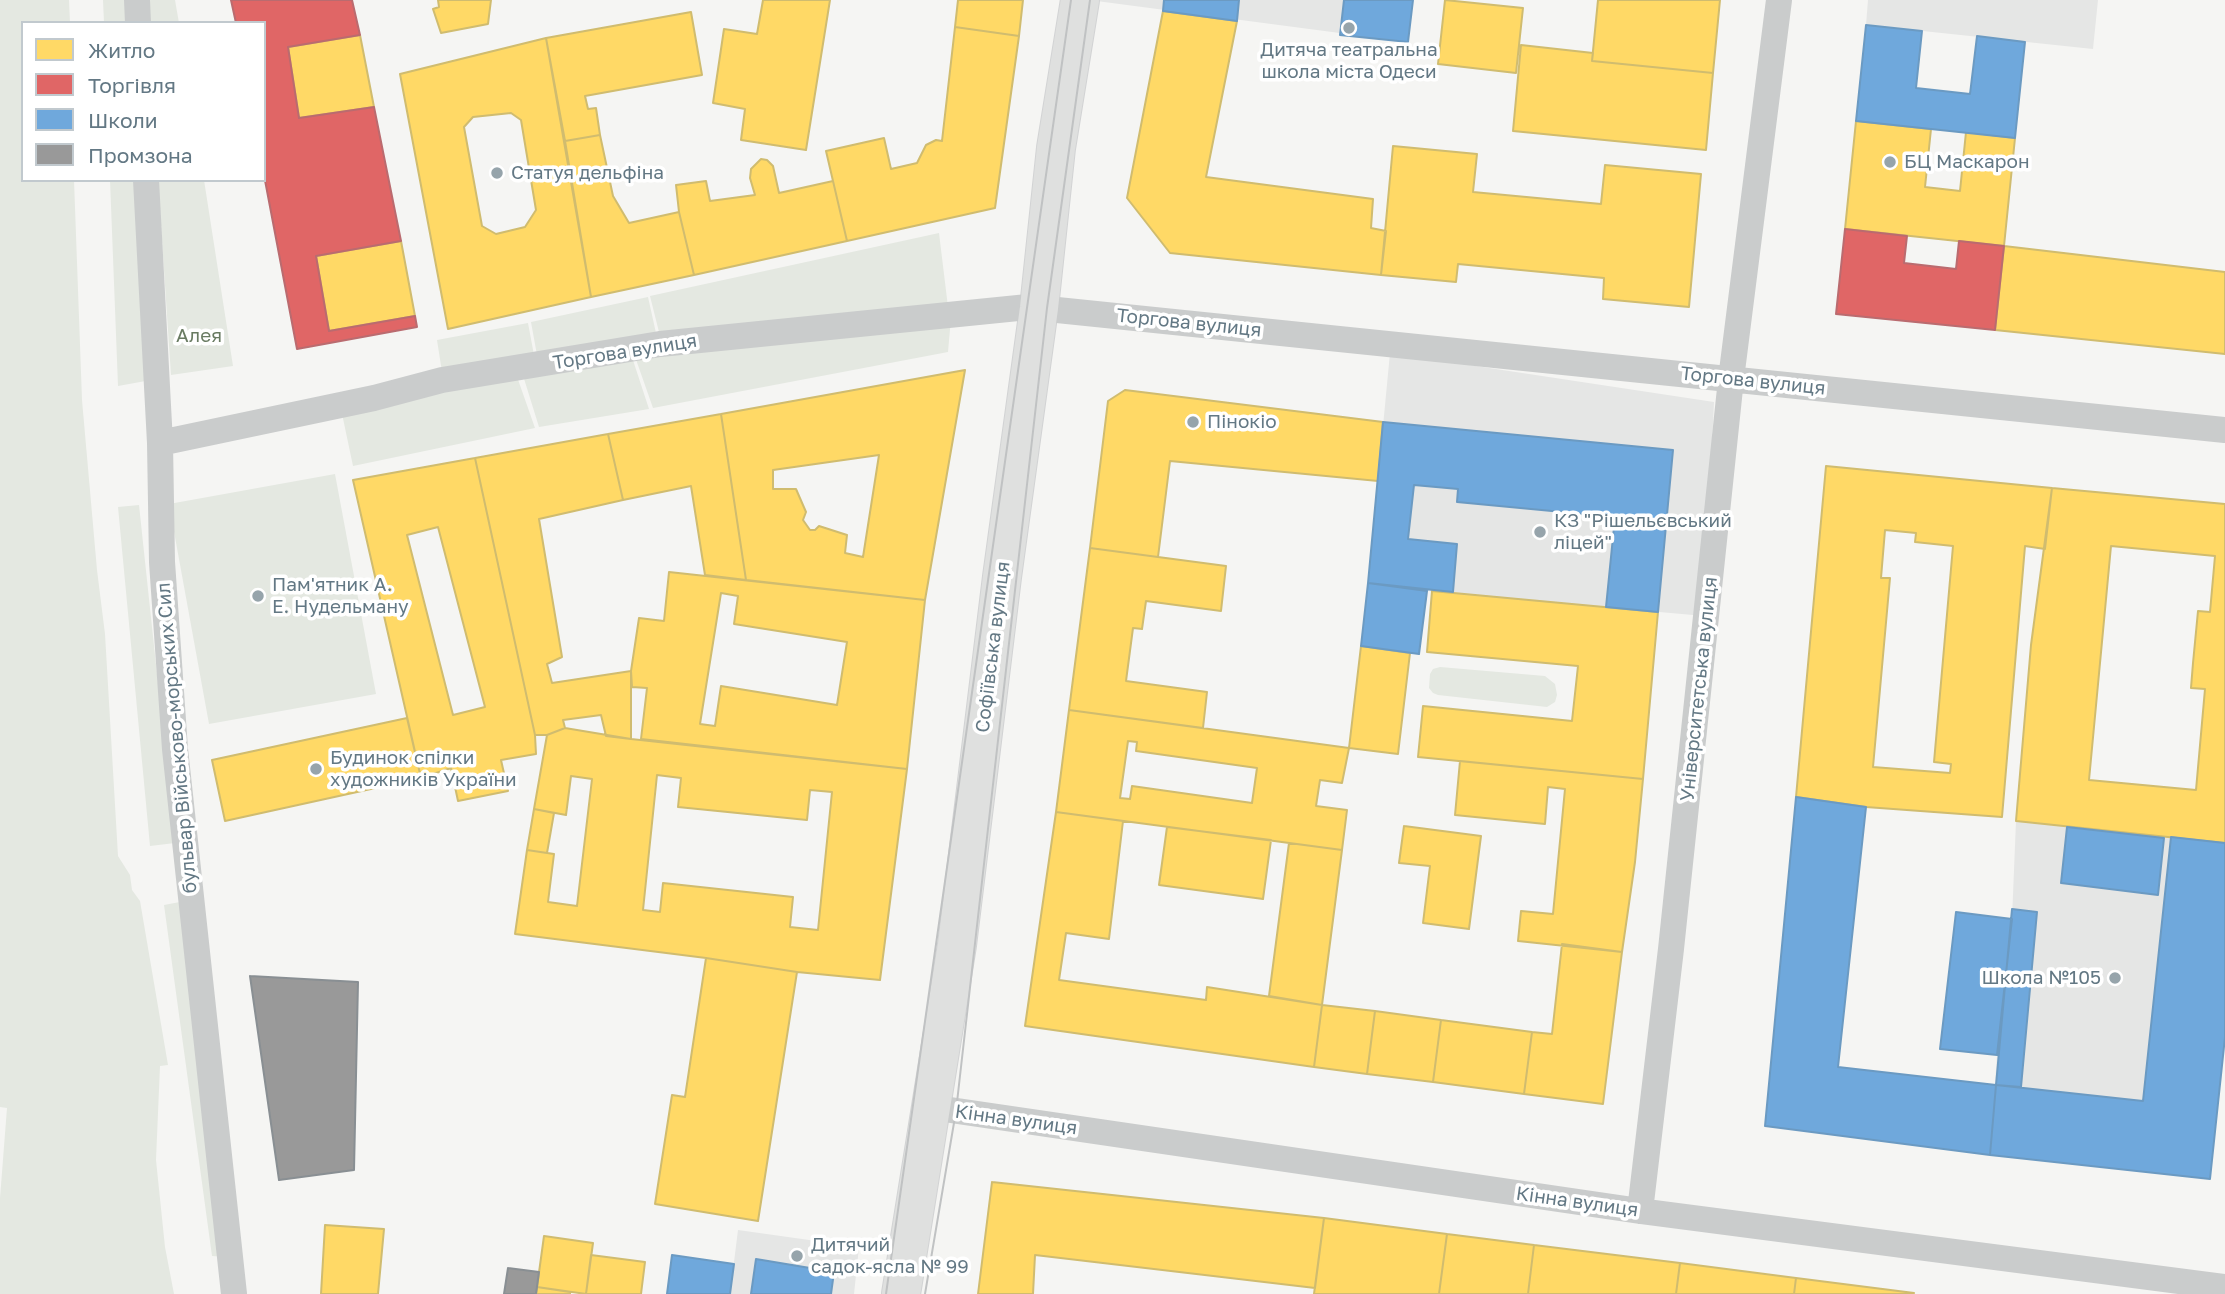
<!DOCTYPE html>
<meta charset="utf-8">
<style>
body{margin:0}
#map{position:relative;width:2225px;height:1294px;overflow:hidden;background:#f5f5f3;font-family:"Golos Text",sans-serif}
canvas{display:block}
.legend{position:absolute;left:21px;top:21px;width:245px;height:161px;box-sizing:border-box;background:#fff;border:2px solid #c1c9ce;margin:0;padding:9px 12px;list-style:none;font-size:21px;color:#637884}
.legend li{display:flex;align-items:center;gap:14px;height:35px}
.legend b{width:35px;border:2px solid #c1c9ce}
</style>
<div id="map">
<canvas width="2225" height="1294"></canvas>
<ul class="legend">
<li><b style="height:19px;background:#ffd966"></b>Житло</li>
<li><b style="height:19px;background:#e06666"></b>Торгівля</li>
<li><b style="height:19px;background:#6fa8dc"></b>Школи</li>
<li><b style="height:19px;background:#999"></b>Промзона</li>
</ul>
</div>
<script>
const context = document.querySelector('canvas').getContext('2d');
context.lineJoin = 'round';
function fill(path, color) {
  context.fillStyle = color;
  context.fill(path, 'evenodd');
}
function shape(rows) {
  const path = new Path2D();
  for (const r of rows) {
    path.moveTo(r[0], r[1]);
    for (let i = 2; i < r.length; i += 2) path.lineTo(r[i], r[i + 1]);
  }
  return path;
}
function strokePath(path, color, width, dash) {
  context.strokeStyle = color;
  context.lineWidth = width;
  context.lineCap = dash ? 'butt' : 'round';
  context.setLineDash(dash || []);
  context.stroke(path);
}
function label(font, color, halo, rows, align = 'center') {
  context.font = font + ' "Golos Text",sans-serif';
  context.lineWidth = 7;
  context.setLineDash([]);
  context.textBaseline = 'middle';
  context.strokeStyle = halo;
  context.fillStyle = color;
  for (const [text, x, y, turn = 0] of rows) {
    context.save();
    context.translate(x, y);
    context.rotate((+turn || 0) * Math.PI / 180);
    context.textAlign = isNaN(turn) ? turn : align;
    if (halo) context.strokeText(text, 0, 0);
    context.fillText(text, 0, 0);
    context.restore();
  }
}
const built = shape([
 [1089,0,1413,0,1408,42],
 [1868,0,2098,0,2093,49,1866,25],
 [1390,353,1714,402,1704,616,1427,591,1368,583],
 [2016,821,2225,843,2225,1037,2210,1179,1990,1155,1997,1055,2012,919],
 [738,1230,859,1247,854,1294,730,1294]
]);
const green = shape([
 [0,0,69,0,70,23,23,23,23,180,74,180,82,400,97,570,105,634,118,856,130,875,132,890,140,901,168,1065,160,1066,156,1160,165,1247,174,1294,0,1294,0,1198,7,1108,0,1107],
 [103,0,128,0,130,23,104,23],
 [146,0,175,0,179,23,148,23],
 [110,180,139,180,151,380,118,386],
 [158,180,204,180,233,366,171,375],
 [939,233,948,307,660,336,650,296],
 [648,297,656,333,537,355,531,322],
 [951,318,948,352,653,408,633,351],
 [528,323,534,355,442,372,437,340],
 [630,351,649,409,539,427,521,369],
 [515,371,535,428,353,466,341,409],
 [335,474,376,694,209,724,169,504],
 [139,505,175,843,150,846,118,507],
 [1440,667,1545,676,1555,684,1557,695,1555,702,1547,707,1438,695,1433,693,1429,688,1430,674,1433,669],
 [185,901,227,1257,212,1256,164,905]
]);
const homes = shape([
 [438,0,491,0,488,24,441,33,433,9,439,7,438,0],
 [763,0,830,0,806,150,741,140,745,109,713,103,724,29,757,34,763,0],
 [958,0,1023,0,1019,36,955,27,958,0],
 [1445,0,1523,8,1516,73,1438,64,1445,0],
 [1598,0,1720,0,1713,73,1592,61,1598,0],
 [1163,11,1237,21,1206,177,1373,199,1371,228,1386,231,1381,275,1170,253,1127,198,1163,11],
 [691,12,702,75,585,96,588,109,596,108,600,135,565,141,546,38,691,12],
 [955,27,1019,36,995,208,847,241,826,151,884,138,891,169,917,163,926,145,936,140,942,141,955,27],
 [360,35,374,107,299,118,288,47,360,35],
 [546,38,591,297,448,329,400,74,546,38],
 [511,113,521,120,536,210,525,227,496,234,482,226,464,127,473,117,511,113],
 [1521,45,1593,53,1592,61,1713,73,1706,150,1513,131,1521,45],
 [1856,121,1931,129,1925,187,1960,191,1966,132,2015,138,2004,246,1845,229,1856,121],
 [600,135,613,196,629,223,679,212,694,275,591,297,565,141,600,135],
 [1393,146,1477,154,1473,192,1601,204,1605,165,1701,174,1689,307,1603,299,1604,278,1458,264,1456,282,1381,275,1393,146],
 [761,159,767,160,773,166,779,193,833,181,847,241,694,275,679,212,676,185,706,181,710,201,755,195,750,178,751,169,761,159],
 [401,241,415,316,329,331,316,256,401,241],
 [2004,246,2225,272,2225,354,1995,330,2004,246],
 [965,370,925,600,746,580,721,414,965,370],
 [879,455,863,557,845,553,847,535,819,526,815,530,810,530,803,520,806,512,796,489,773,489,773,470,879,455],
 [1125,390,1383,422,1378,481,1170,461,1158,557,1090,548,1108,401,1125,390],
 [721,414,746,580,705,575,691,486,623,500,608,434,721,414],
 [608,434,623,500,539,519,562,657,547,664,552,683,631,671,631,739,606,736,601,715,563,720,565,728,547,735,535,735,475,458,608,434],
 [475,458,535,735,536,754,501,760,508,791,458,801,451,768,421,778,353,480,475,458],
 [438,527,485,707,453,715,407,535,438,527],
 [1826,466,2052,488,2045,549,2025,546,2002,817,1866,807,1796,797,1826,466],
 [1885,530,1916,533,1915,542,1953,546,1934,762,1951,764,1950,773,1873,767,1890,578,1881,578,1885,530],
 [2052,488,2225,504,2225,843,2016,821,2031,645,2052,488],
 [2111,546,2215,556,2210,612,2198,611,2193,663,2191,688,2205,689,2196,790,2089,780,2111,546],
 [1090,548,1226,566,1221,611,1146,601,1142,629,1133,628,1126,681,1207,692,1203,728,1069,710,1090,548],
 [669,572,925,600,907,769,641,739,647,688,632,687,631,671,639,618,664,621,669,572],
 [721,593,738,596,734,624,847,642,837,705,721,686,715,726,700,724,721,593],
 [1432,591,1658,612,1643,779,1418,757,1423,706,1572,721,1578,666,1427,652,1432,591],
 [1361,646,1410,653,1398,754,1349,748,1361,646],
 [1069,710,1349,748,1342,783,1320,780,1316,806,1347,810,1342,850,1056,812,1069,710],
 [1128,741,1137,742,1136,751,1257,768,1252,803,1132,786,1130,799,1120,798,1128,741],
 [407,718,421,778,225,821,212,760,407,718],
 [565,728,631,739,907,769,880,980,797,972,706,958,515,934,527,850,554,854,548,902,577,906,592,779,571,776,566,815,534,809,547,735,565,728],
 [657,775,681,778,678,807,807,820,810,790,832,792,818,930,790,927,793,897,663,883,660,912,643,910,657,775],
 [1460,761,1643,779,1635,862,1622,952,1518,941,1521,911,1553,914,1565,789,1548,787,1545,824,1455,815,1460,761],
 [534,809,554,813,547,853,527,850,534,809],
 [1056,812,1123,821,1109,939,1066,933,1059,980,1206,1000,1207,987,1322,1005,1314,1067,1025,1026,1056,812],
 [1404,826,1481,836,1469,929,1423,923,1430,866,1399,863,1404,826],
 [1167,827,1271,840,1263,899,1159,885,1167,827],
 [1289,843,1342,850,1322,1005,1269,996,1289,843],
 [1562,944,1622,952,1603,1104,1524,1094,1532,1032,1552,1034,1562,944],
 [706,958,797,972,758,1221,655,1204,672,1095,685,1097,706,958],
 [1322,1005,1375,1011,1367,1074,1314,1067,1322,1005],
 [1375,1011,1441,1020,1433,1082,1367,1074,1375,1011],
 [1441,1020,1532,1032,1524,1094,1433,1082,1441,1020],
 [992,1182,1324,1218,1315,1288,1035,1255,1033,1294,978,1294,992,1182],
 [1324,1218,1447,1234,1439,1294,1314,1294,1324,1218],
 [325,1225,384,1229,378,1294,321,1294,325,1225],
 [1447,1234,1534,1245,1528,1294,1439,1294,1447,1234],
 [544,1236,593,1243,586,1294,537,1287,544,1236],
 [1534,1245,1680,1263,1676,1294,1528,1294,1534,1245],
 [591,1255,645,1262,641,1294,586,1294,591,1255],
 [1680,1263,1796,1278,1794,1294,1676,1294,1680,1263],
 [1796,1278,1914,1293,1913,1294,1794,1294,1796,1278],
 [537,1287,570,1292,570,1294,536,1294,537,1287]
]);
const shops = shape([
 [231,0,352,0,360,35,288,47,299,118,374,107,401,241,316,256,329,331,415,316,417,327,297,349,264,175,264,23,236,23,231,0],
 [1845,229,1907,236,1904,263,1956,269,1959,241,2004,246,1995,330,1836,314,1845,229]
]);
const schools = shape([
 [1164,0,1239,0,1237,21,1163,11,1164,0],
 [1344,0,1413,0,1408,42,1340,35,1344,0],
 [1866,25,1922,31,1916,88,1970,94,1977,36,2025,42,2015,138,1856,121,1866,25],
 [1383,422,1673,450,1658,612,1606,607,1615,517,1457,502,1458,489,1414,485,1408,539,1457,544,1453,592,1368,583,1383,422],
 [1368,583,1427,591,1419,654,1361,646,1368,583],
 [1796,797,1866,807,1838,1067,1996,1085,1990,1155,1765,1126,1796,797],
 [2067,827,2164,838,2158,895,2061,883,2067,827],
 [2171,837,2225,843,2225,1037,2210,1179,1990,1155,1996,1085,2143,1101,2171,837],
 [2012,909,2037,912,2021,1087,1996,1085,2012,909],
 [1956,912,2012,919,1997,1055,1940,1049,1956,912],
 [672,1255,734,1264,730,1294,667,1294,672,1255],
 [756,1259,834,1272,831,1294,751,1294,756,1259]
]);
const industry = shape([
 [250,976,358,982,354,1170,279,1180,250,976],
 [508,1268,539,1272,536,1294,504,1294,508,1268]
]);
const street = shape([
 [137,0,138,23],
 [146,180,160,443,162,562,175,749,234,1294],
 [160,443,374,398,442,380,660,344,1028,307,2225,430],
 [930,1107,1640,1211,2225,1287],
 [1640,1211,1671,949,1731,379,1779,0]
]);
const secondary = shape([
 [901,1294,957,945,1002,577,1039,308,1056,148,1080,0]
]);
const tram = shape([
 [886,1294,1071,0],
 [925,1294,956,1111,1047,308,1090,0]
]);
const markers = [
 [1349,28,7,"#96a4ab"],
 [1890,162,7,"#96a4ab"],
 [497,173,7,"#96a4ab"],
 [1193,422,7,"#96a4ab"],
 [1540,532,7,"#96a4ab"],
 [258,596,7,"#96a4ab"],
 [316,769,7,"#96a4ab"],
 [2115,978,7,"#96a4ab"],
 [797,1256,7,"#96a4ab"]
];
const poiNames = [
 ["Дитяча театральна",1349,50,"center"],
 ["школа міста Одеси",1349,72,"center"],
 ["БЦ Маскарон",1904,162],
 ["Статуя дельфіна",511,173],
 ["Пінокіо",1207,422],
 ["КЗ \"Рішельєвський",1554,521],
 ["ліцей\"",1554,543],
 ["Пам'ятник А.",272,585],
 ["Е. Нудельману",272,607],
 ["Будинок спілки",330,758],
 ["художників України",330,780],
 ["Школа №105",2101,978,"right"],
 ["Дитячий",811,1245],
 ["садок-ясла № 99",811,1267]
];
const streetNames = [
 ["Торгова вулиця",1189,323,6],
 ["Торгова вулиця",625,352,-9],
 ["Торгова вулиця",1753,381,6],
 ["Софіївська вулиця",993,647,-83],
 ["Університетська вулиця",1699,689,-84],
 ["бульвар Військово-морських Сил",177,738,-95],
 ["Кінна вулиця",1016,1120,8],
 ["Кінна вулиця",1577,1202,8]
];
const parkNames = [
 ["Алея",199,336]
];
fill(built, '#e5e6e5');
fill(green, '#e4e8e1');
fill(homes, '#ffd966');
strokePath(homes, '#d0bc6f', 2);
fill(shops, '#e06666');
strokePath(shops, '#ba6b6f', 2);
fill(schools, '#6fa8dc');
strokePath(schools, '#6b9ac2', 2);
fill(industry, '#999');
strokePath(industry, '#898f93', 2);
strokePath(secondary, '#d2d3d4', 40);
strokePath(street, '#cacccc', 26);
strokePath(secondary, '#dfe0df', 38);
strokePath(tram, '#c0c2c3', 2);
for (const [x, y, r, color] of markers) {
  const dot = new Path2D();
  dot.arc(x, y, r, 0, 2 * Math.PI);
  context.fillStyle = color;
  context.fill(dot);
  strokePath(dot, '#fff', 2.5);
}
label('19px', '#637884', '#fff', poiNames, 'left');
label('19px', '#637884', '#fff', streetNames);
label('19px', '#697b62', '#fff', parkNames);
</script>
